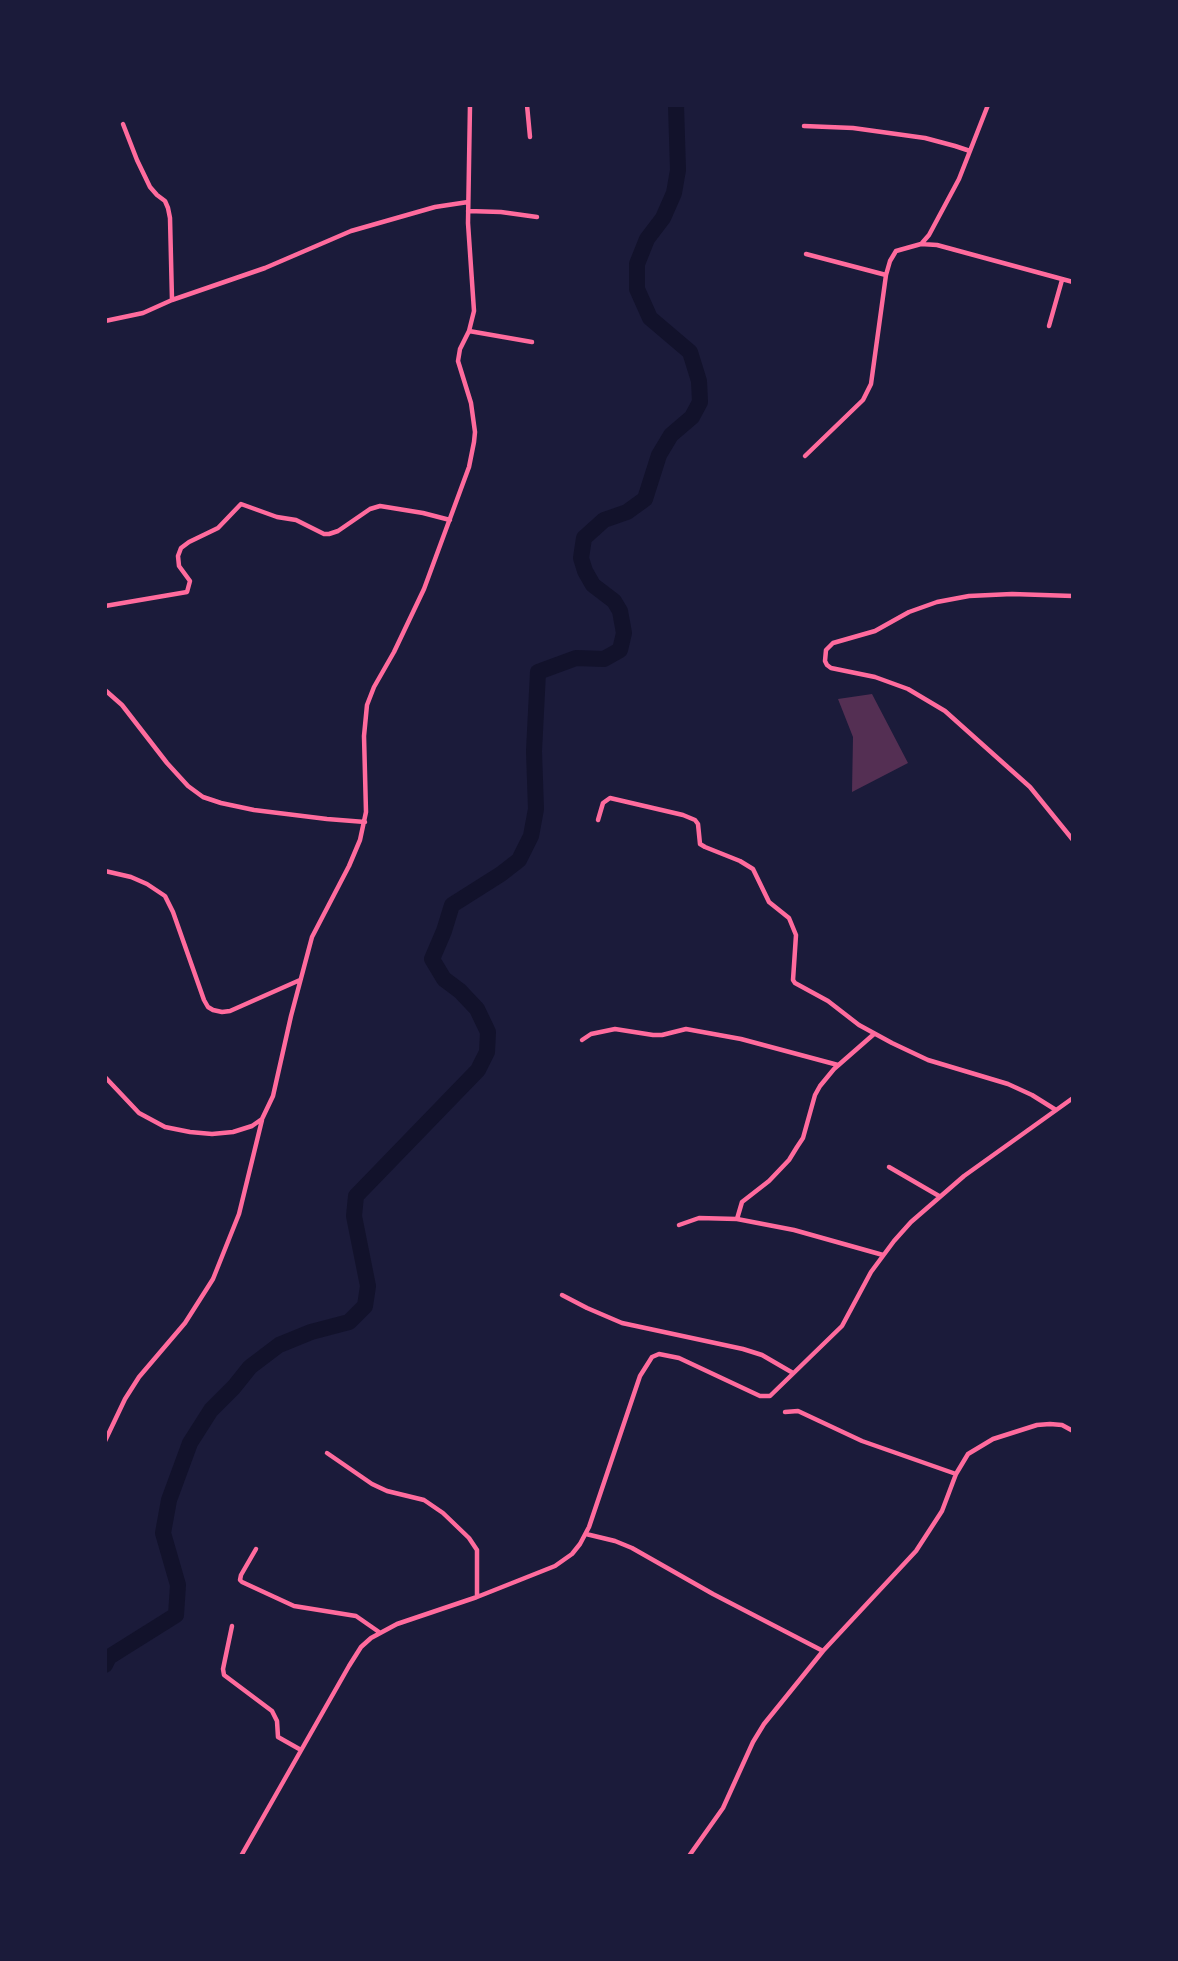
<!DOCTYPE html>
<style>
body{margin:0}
#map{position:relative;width:1178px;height:1961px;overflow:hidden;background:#1b1b3a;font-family:"Space Grotesk",sans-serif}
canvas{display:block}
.frame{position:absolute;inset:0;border:107px solid #1b1b3a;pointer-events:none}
</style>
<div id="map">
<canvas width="1178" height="1961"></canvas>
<div class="frame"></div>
</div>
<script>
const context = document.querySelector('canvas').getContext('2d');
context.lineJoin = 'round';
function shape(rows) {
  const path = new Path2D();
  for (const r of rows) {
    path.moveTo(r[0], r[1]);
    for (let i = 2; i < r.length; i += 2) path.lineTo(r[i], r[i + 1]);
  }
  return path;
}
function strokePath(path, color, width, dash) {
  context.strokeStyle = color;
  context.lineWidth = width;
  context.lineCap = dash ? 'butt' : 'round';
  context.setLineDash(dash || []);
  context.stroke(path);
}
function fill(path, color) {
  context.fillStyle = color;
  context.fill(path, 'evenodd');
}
const river = shape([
 [105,1665,109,1657,176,1615,178,1585,163,1533,169,1500,190,1443,211,1410,234,1387,250,1367,279,1345,311,1332,349,1322,365,1306,368,1286,354,1216,356,1196,478,1070,487,1052,488,1032,477,1009,460,991,444,979,432,959,444,931,452,905,501,874,519,860,531,836,536,809,534,751,538,672,576,658,604,659,620,650,624,633,620,611,614,601,593,585,585,571,581,558,584,538,604,520,627,512,645,499,659,455,671,435,692,417,700,402,699,381,690,352,650,318,637,289,637,264,647,239,663,218,674,193,678,170,676,105]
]);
const building = shape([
 [872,694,908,763,852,792,853,737,838,699]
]);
const minor = shape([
 [527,105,530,137],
 [123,124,137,160,150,187,157,195,165,201,168,208,170,218,172,300],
 [804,126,853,128,925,138,955,146,970,151],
 [468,211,501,212,537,217],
 [922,243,929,235,959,179,988,105],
 [806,254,886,275],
 [105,321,143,313,172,300,265,268,351,231,435,207,468,202],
 [1049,326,1062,280],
 [469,331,532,342],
 [805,456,863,400,871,384,886,275,890,261,896,251,921,244,937,245,1073,282],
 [1073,596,1012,594,969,596,937,602,909,612,875,631,833,643,826,650,825,661,827,665,831,668,875,677,908,689,945,711,1030,787,1073,840],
 [105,606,187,592,190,581,179,566,178,556,181,548,189,542,218,528,241,504,277,517,296,520,324,534,329,534,338,531,370,509,380,506,423,513,450,520],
 [105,690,122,705,167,763,188,786,203,797,221,803,254,810,327,819,365,822],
 [598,820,603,803,610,798,683,815,695,820,698,824,700,844,705,847,740,861,753,869,769,902,789,918,796,935,793,980,795,983,828,1001,859,1025,892,1043,928,1060,1008,1084,1032,1095,1056,1110],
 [105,871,131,877,147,884,165,896,173,912,204,1000,208,1007,213,1010,222,1012,230,1011,300,980],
 [582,1040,591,1034,615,1029,653,1035,662,1035,686,1029,741,1039,838,1065],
 [105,1077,139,1113,165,1127,190,1132,212,1134,233,1132,252,1126,262,1119,273,1096,291,1016,312,937,349,866,360,840,366,812,364,736,367,705,374,687,394,652,424,589,469,467,474,442,475,432,471,403,458,361,460,349,469,331,474,311,468,223,470,105],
 [889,1167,939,1196],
 [737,1219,742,1202,769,1181,789,1160,797,1147,803,1138,815,1095,820,1086,834,1069,874,1034],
 [679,1225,699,1218,737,1219,794,1230,883,1255],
 [562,1295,587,1308,622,1323,743,1349,762,1355,793,1373],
 [785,1412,798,1411,862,1441,956,1474],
 [105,1441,125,1399,139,1377,185,1323,213,1279,239,1214,262,1120],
 [327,1453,372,1484,387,1491,424,1500,443,1513,469,1538,477,1550,477,1597],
 [586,1534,615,1541,632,1548,713,1594,823,1651],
 [256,1549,241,1575,240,1580,242,1582,294,1606,356,1616,379,1632],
 [232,1626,223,1669,224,1675,272,1711,277,1721,278,1737,301,1750],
 [241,1856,349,1666,361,1647,371,1638,397,1624,477,1597,555,1566,572,1554,580,1544,589,1527,640,1376,652,1357,659,1354,679,1358,760,1396,770,1396,842,1326,871,1272,894,1241,911,1222,964,1176,1073,1098],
 [689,1856,723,1808,753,1742,764,1724,823,1651,916,1551,942,1511,956,1474,968,1454,993,1439,1037,1425,1050,1424,1062,1425,1073,1431]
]);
strokePath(river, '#12122b', 16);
fill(building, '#542f53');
strokePath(minor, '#ff6b9d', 4.5);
</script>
